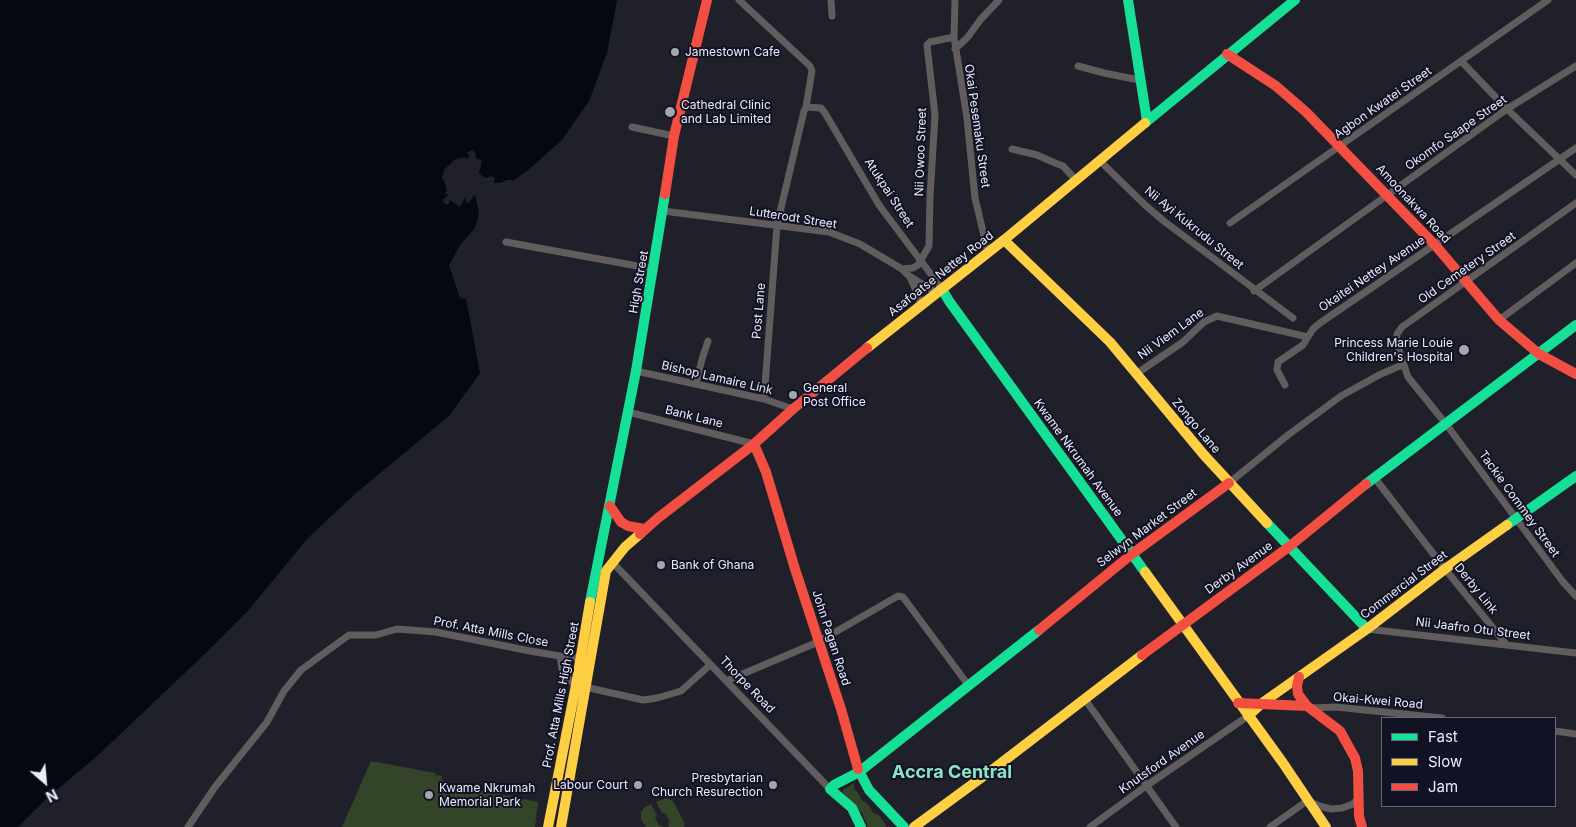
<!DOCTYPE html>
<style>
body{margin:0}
#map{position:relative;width:1576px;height:827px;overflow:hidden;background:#20202a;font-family:Inter,sans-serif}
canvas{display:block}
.legend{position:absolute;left:1381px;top:717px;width:175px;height:90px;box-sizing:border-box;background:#121225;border:1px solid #69697a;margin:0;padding:6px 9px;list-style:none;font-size:15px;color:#ebecfa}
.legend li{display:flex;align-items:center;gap:10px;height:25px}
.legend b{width:25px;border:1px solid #69697a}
.north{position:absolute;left:20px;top:757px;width:50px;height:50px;-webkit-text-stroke:4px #121225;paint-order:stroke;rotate:153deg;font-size:14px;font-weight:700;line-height:20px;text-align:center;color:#ebecfa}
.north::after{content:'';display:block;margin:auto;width:18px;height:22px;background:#ebecfa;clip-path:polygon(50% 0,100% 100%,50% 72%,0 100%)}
</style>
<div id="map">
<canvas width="1576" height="827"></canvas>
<ul class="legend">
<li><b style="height:6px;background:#16e098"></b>Fast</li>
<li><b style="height:6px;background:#ffcf43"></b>Slow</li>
<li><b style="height:6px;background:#f24e42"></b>Jam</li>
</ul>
<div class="north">N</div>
</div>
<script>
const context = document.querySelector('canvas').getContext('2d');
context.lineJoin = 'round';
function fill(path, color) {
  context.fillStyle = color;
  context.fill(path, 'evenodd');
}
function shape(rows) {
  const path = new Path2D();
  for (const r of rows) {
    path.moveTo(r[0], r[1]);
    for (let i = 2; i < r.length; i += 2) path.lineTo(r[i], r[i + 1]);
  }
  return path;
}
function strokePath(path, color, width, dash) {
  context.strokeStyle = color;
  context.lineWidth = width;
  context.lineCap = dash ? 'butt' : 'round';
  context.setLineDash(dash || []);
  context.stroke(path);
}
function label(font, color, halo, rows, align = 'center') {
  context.font = font + ' Inter,sans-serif';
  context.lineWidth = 4;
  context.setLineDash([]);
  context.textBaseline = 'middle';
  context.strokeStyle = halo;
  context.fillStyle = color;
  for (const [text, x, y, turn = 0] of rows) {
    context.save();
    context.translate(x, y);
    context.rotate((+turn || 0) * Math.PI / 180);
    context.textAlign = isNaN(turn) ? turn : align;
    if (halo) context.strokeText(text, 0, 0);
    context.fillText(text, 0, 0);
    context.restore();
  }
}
const green = shape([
 [371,761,435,773,435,775,442,776,441,780,467,788,538,802,535,827,342,827],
 [854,783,854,789,858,793,862,801,866,802,873,812,880,816,887,827,868,827,862,813,843,793,843,790],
 [666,798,673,801,685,824,684,827,669,827,668,824,670,822,665,813,662,813,656,802],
 [651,804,657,815,655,818,659,825,663,827,646,827,641,819,641,812,645,807]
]);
const water = shape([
 [0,0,617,0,607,53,589,101,562,140,527,171,514,180,507,180,500,183,494,183,495,178,491,176,486,178,482,176,479,173,482,161,476,158,475,152,472,150,467,153,469,156,467,159,465,157,454,160,444,170,442,179,444,181,447,190,445,193,448,195,443,200,444,203,448,205,450,200,460,207,465,197,466,202,469,203,475,194,479,213,475,228,460,245,449,265,460,298,466,299,480,373,449,416,356,493,307,539,248,611,208,651,95,758,47,798,18,827,0,827]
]);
const street = shape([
 [739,0,810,66,812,71,806,107,804,111,777,225,764,399],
 [831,0,832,16],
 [955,0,954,37,967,118,975,198,988,253],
 [955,49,967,38,981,19,999,0],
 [1461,61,1507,109,1576,175],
 [1078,66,1104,73,1139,80],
 [806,107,821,108,825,113,879,205,942,289],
 [632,127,674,136],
 [1012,149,1037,155,1055,163,1063,166,1076,180],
 [1099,160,1145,205,1165,222,1293,318],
 [1576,203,1402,327,1397,334,1396,341,1408,377,1446,424,1563,582,1576,596],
 [663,211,829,232,860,244,902,269,909,276,937,293],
 [1230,223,1548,0],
 [506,242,654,269],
 [902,269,913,268,918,265,929,246,930,197,935,115,927,45,930,42,954,37],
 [910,277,919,297,921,307],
 [1254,291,1507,109,1576,66],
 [1499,320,1576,263],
 [636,371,764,399,793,409],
 [1136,374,1183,342,1204,322,1217,316,1308,337],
 [696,384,702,359,708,341],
 [1285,385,1277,370,1278,362,1303,345,1313,329,1320,323,1576,148],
 [628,412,754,444],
 [1374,477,1445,569,1506,644],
 [1229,483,1288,435,1341,396,1379,375,1402,365],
 [612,562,830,789],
 [1367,629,1576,653],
 [560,656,562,669,570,681,576,685,643,700,657,698,681,691,710,665],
 [726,681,818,642,898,596,903,597,969,686],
 [1084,698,1176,827],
 [1311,708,1336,707,1442,718],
 [1555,731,1576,734],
 [188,827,215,787,267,722,284,691,301,670,349,635,376,635,397,629,436,632,530,651,560,656,581,658],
 [1090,827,1146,786,1248,716],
 [1270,827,1307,801,1323,807,1331,809,1342,808,1353,804,1359,797]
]);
const fast = shape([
 [1128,0,1147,121],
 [1145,123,1295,0],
 [942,289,949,301,1145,572],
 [1366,484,1576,325],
 [1267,523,1367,629],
 [1507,525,1576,476],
 [590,602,636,371,665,194],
 [858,769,869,790,904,827],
 [861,827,852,808,830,789,834,785,859,772,1039,630]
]);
const slow = shape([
 [1004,240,1110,342,1204,455,1267,523],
 [867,348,1004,240,1145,123],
 [1145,572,1283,763,1326,827],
 [1248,716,1262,703,1367,629,1445,569,1507,525],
 [548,827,576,685,590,602],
 [561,827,606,571,625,547,640,534],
 [914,827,996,767,1142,655]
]);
const jam = shape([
 [1227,54,1276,86,1306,112,1435,245,1499,320,1539,354,1576,374],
 [665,194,674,136,707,0],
 [754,444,766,472,795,569,841,709,858,769],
 [610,506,621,522,628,526,644,529],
 [640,534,658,518,754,444,793,409,867,348],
 [1039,630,1132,554,1229,483],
 [1142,655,1290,546,1366,484],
 [1299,677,1297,686,1298,694,1307,706],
 [1238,703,1307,706,1340,731,1355,758,1358,771,1359,816,1362,827]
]);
const markers = [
 [675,52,5,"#a4a5b1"],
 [670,112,6,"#a4a5b1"],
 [1464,350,6,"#a4a5b1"],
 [793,395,5,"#a4a5b1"],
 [661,565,5,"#a4a5b1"],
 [638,785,5,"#a4a5b1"],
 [773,785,5,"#a4a5b1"],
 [429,795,5,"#a4a5b1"]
];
const poiNames = [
 ["Jamestown Cafe",685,52],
 ["Cathedral Clinic",681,105],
 ["and Lab Limited",681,119],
 ["Princess Marie Louie",1453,343,"right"],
 ["Children's Hospital",1453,357,"right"],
 ["General",803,388],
 ["Post Office",803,402],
 ["Bank of Ghana",671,565],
 ["Presbytarian",763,778,"right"],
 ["Church Resurection",763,792,"right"],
 ["Labour Court",628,785,"right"],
 ["Kwame Nkrumah",439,788],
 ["Memorial Park",439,802]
];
const streetNames = [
 ["Agbon Kwatei Street",1383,103,-35],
 ["Okai Pesemaku Street",977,126,82],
 ["Okomfo Saape Street",1456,133,-35],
 ["Nii Owoo Street",921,152,-88],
 ["Atukpai Street",889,193,57],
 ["Amoonakwa Road",1413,204,47],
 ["Lutterodt Street",793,218,9],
 ["Nii Ayi Kukrudu Street",1194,228,39],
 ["Old Cemetery Street",1467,268,-35],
 ["Asafoatse Nettey Road",941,274,-38],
 ["Okaitei Nettey Avenue",1372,274,-34],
 ["High Street",639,282,-80],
 ["Post Lane",759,311,-85],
 ["Nii Viem Lane",1171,334,-36],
 ["Bishop Lamaire Link",717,378,13],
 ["Bank Lane",694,417,14],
 ["Zongo Lane",1196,426,50],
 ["Kwame Nkrumah Avenue",1078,458,54],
 ["Tackie Commey Street",1519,504,54],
 ["Selwyn Market Street",1147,528,-37],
 ["Derby Avenue",1239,568,-36],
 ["Commercial Street",1404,585,-37],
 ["Derby Link",1476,589,51],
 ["Nii Jaafro Otu Street",1473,629,7],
 ["Prof. Atta Mills Close",491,632,11],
 ["John Pagan Road",831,638,72],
 ["Thorpe Road",747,685,46],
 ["Prof. Atta Mills High Street",561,695,-79],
 ["Okai-Kwei Road",1378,701,5],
 ["Knutsford Avenue",1162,762,-35]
];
const districtNames = [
 ["Accra Central",952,773]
];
fill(green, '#334428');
fill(water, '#03090f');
strokePath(street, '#615d5e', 7);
strokePath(fast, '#16e098', 10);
strokePath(slow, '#ffcf43', 10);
strokePath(jam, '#f24e42', 10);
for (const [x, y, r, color] of markers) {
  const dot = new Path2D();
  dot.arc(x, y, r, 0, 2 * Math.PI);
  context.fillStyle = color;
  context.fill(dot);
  strokePath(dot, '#121225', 2);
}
label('12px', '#ebecfa', '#121225', poiNames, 'left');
label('12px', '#ebecfa', '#121225', streetNames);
label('bold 18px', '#8be6c5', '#121225', districtNames);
</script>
